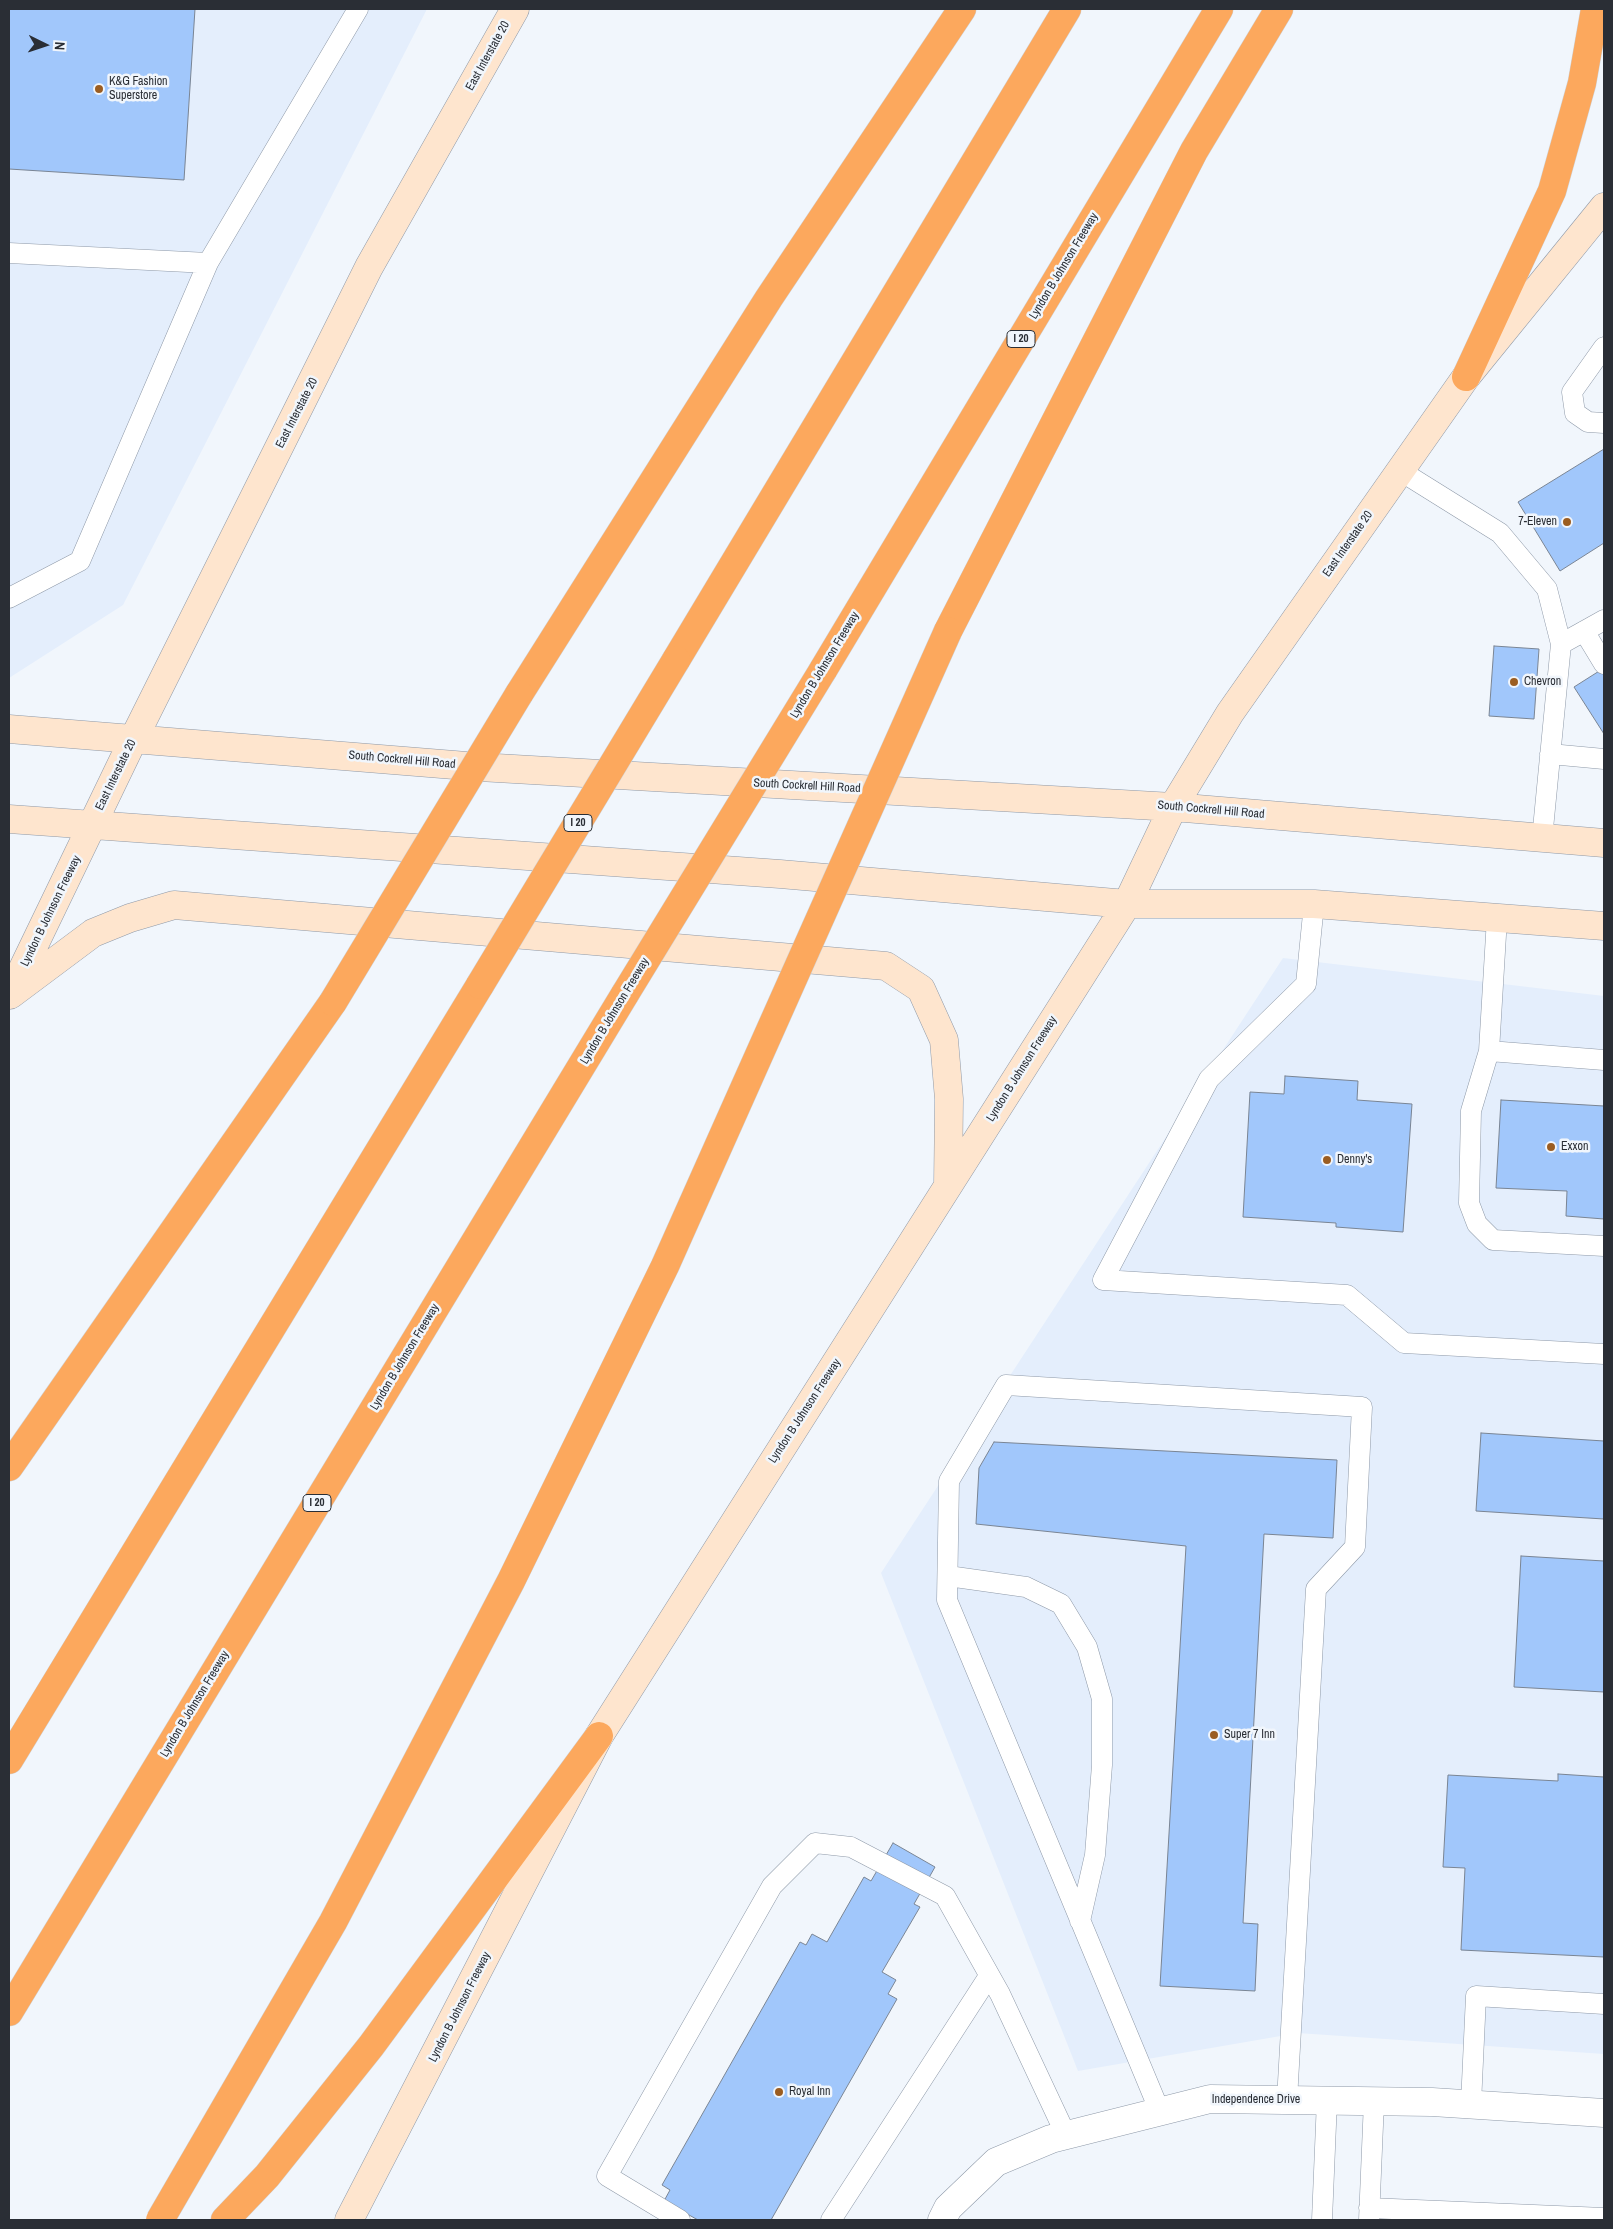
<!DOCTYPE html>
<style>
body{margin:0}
#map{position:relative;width:1613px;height:2229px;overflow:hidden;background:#f1f6fc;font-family:"Archivo Narrow",sans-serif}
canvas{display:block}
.frame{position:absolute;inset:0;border:10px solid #2a2e35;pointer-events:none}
.north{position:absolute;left:20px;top:20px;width:50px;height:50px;-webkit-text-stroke:4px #f1f6fc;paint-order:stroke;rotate:94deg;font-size:14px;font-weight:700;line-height:20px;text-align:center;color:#2a2e35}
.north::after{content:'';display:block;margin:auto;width:18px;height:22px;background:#2a2e35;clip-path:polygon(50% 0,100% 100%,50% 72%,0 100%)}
</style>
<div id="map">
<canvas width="1613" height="2229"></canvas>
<div class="frame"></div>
<div class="north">N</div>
</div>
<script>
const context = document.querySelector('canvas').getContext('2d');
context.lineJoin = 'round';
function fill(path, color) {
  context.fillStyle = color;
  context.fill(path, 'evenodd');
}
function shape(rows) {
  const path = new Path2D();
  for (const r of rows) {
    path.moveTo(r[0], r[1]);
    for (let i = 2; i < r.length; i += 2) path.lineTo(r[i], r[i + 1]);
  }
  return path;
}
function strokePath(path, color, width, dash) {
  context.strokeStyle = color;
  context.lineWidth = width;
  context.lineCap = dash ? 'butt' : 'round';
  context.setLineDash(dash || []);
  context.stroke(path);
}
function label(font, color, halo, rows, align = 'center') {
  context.font = font + ' "Archivo Narrow",sans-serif';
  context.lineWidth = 5;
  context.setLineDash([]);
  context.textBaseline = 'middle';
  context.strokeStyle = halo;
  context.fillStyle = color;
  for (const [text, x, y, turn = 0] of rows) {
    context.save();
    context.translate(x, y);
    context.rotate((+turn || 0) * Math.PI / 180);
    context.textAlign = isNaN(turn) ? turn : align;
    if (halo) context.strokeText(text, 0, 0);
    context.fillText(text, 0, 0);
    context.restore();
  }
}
const built = shape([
 [9,9,427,9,123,605,9,678],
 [1283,958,1604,996,1604,2054,1298,2033,1078,2071,881,1573]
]);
const building = shape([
 [9,9,195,9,184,180,9,169,9,9],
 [1604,449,1604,543,1560,571,1518,502,1604,449],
 [1494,646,1539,649,1534,719,1489,716,1494,646],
 [1604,668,1604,734,1574,687,1604,668],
 [1285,1076,1358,1081,1357,1100,1412,1104,1403,1232,1336,1227,1336,1223,1243,1217,1250,1092,1284,1094,1285,1076],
 [1501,1100,1604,1106,1604,1219,1566,1216,1567,1191,1496,1188,1501,1100],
 [1481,1433,1604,1441,1604,1519,1476,1511,1481,1433],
 [994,1442,1337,1460,1333,1538,1264,1534,1243,1923,1258,1924,1255,1991,1160,1986,1186,1546,976,1524,979,1468,994,1442],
 [1521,1556,1604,1561,1604,1692,1514,1687,1521,1556],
 [1558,1774,1604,1777,1604,1957,1461,1950,1465,1868,1443,1867,1448,1775,1558,1781,1558,1774],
 [893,1843,935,1867,914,1904,920,1907,882,1972,896,1980,888,1994,897,1999,771,2220,698,2220,664,2201,670,2190,662,2185,800,1942,806,1945,812,1934,827,1942,864,1877,871,1881,893,1843]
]);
const service = shape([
 [9,253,208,263,80,561,9,598],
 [208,263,358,9],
 [1604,347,1572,392,1575,413,1588,422,1604,423],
 [1399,470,1500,533,1547,589,1561,644,1542,839],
 [1584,631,1604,664],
 [1561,644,1604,620],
 [1550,754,1604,759],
 [1314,904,1306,984,1209,1079,1103,1280,1347,1295,1404,1343,1604,1354],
 [1497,918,1489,1051,1471,1111,1469,1203,1477,1224,1493,1240,1604,1246],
 [1489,1051,1604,1060],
 [948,1576,1026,1587,1061,1604,1087,1647,1102,1699,1102,1765,1095,1855,1080,1921],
 [1471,2104,1476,1996,1604,2004],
 [1160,2112,947,1600,949,1481,1006,1385,1362,1407,1355,1547,1316,1589,1287,2100],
 [1369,2208,1604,2218],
 [680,2220,607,2176,772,1886,815,1843,851,1847,945,1896,1000,1994,1066,2135],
 [831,2220,989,1976],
 [1322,2220,1327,2100],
 [1369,2220,1374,2101]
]);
const minor = shape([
 [942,2220,948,2208,996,2162,1051,2139,1210,2099,1432,2102,1604,2113]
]);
const secondary = shape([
 [9,729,479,767,1173,807,1604,843],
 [9,819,780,874,1127,904,1314,904,1604,926],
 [12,991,134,738,369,267,515,9],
 [10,995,93,933,130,918,174,905,886,966,921,989,944,1040,949,1099,948,1186],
 [349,2220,599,1736,1127,904,1173,807,1230,713,1466,377,1604,207]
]);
const motorway = shape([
 [1466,377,1552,191,1582,83,1595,9],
 [948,631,1194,151,1279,9],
 [676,660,1067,9],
 [823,670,1219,9],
 [519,694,769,298,962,9],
 [9,1467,333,1002],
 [9,1760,480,985],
 [9,2012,625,994],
 [225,2220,267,2176,371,2046,599,1736]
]);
const motorwayBridge = shape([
 [480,985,676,660],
 [625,994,823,670],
 [333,1002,519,694],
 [160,2220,333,1922,511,1581,665,1266,948,631]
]);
const markers = [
 [99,89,5,"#9b5d21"],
 [1567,522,5,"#9b5d21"],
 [1514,682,5,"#9b5d21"],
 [1551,1147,5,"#9b5d21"],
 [1327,1160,5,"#9b5d21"],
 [1214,1735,5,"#9b5d21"],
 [779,2092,5,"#9b5d21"]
];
const shields = [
 [1021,339,28],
 [578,823,28],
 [317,1503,28]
];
const shieldNames = [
 ["I 20",1021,339],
 ["I 20",578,823],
 ["I 20",317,1503]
];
const streetNames = [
 ["East Interstate 20",488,56,-61],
 ["Lyndon B Johnson Freeway",1064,266,-59],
 ["East Interstate 20",297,413,-63],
 ["East Interstate 20",1348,544,-55],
 ["Lyndon B Johnson Freeway",825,665,-59],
 ["South Cockrell Hill Road",402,760,5],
 ["East Interstate 20",116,775,-64],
 ["South Cockrell Hill Road",807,786,3],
 ["South Cockrell Hill Road",1211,810,5],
 ["Lyndon B Johnson Freeway",51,911,-64],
 ["Lyndon B Johnson Freeway",615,1011,-59],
 ["Lyndon B Johnson Freeway",1022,1069,-58],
 ["Lyndon B Johnson Freeway",405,1357,-59],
 ["Lyndon B Johnson Freeway",805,1411,-57],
 ["Lyndon B Johnson Freeway",195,1704,-59],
 ["Lyndon B Johnson Freeway",460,2007,-63],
 ["Independence Drive",1256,2100]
];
const poiNames = [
 ["K&G Fashion",109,82],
 ["Superstore",109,96],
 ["7-Eleven",1557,522,"right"],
 ["Chevron",1524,682],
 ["Exxon",1561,1147],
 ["Denny's",1337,1160],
 ["Super 7 Inn",1224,1735],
 ["Royal Inn",789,2092]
];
fill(built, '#e4eefc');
fill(building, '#a1c7fb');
strokePath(building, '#7a8594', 1);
strokePath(service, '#8e99a8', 21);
strokePath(minor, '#8e99a8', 29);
strokePath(secondary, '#8e99a8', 29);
strokePath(motorway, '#d0d1d3', 29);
strokePath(service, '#fff', 20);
strokePath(minor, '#fff', 28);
strokePath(secondary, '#fee5ce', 28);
strokePath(motorway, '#fca85d', 28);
strokePath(motorwayBridge, '#d0d1d3', 29, []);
strokePath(motorwayBridge, '#fca85d', 28);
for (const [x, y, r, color] of markers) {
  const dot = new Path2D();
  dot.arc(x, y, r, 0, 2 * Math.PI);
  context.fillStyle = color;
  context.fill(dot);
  strokePath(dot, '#f1f6fc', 2);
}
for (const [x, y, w] of shields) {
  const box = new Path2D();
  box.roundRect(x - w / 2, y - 8.5, w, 17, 4);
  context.fillStyle = '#f1f6fc';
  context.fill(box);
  strokePath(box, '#2a2e35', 1);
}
label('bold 11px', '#2a2e35', null, shieldNames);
label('12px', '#2a2e35', '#f1f6fc', streetNames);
label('12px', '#2a2e35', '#f1f6fc', poiNames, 'left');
</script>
